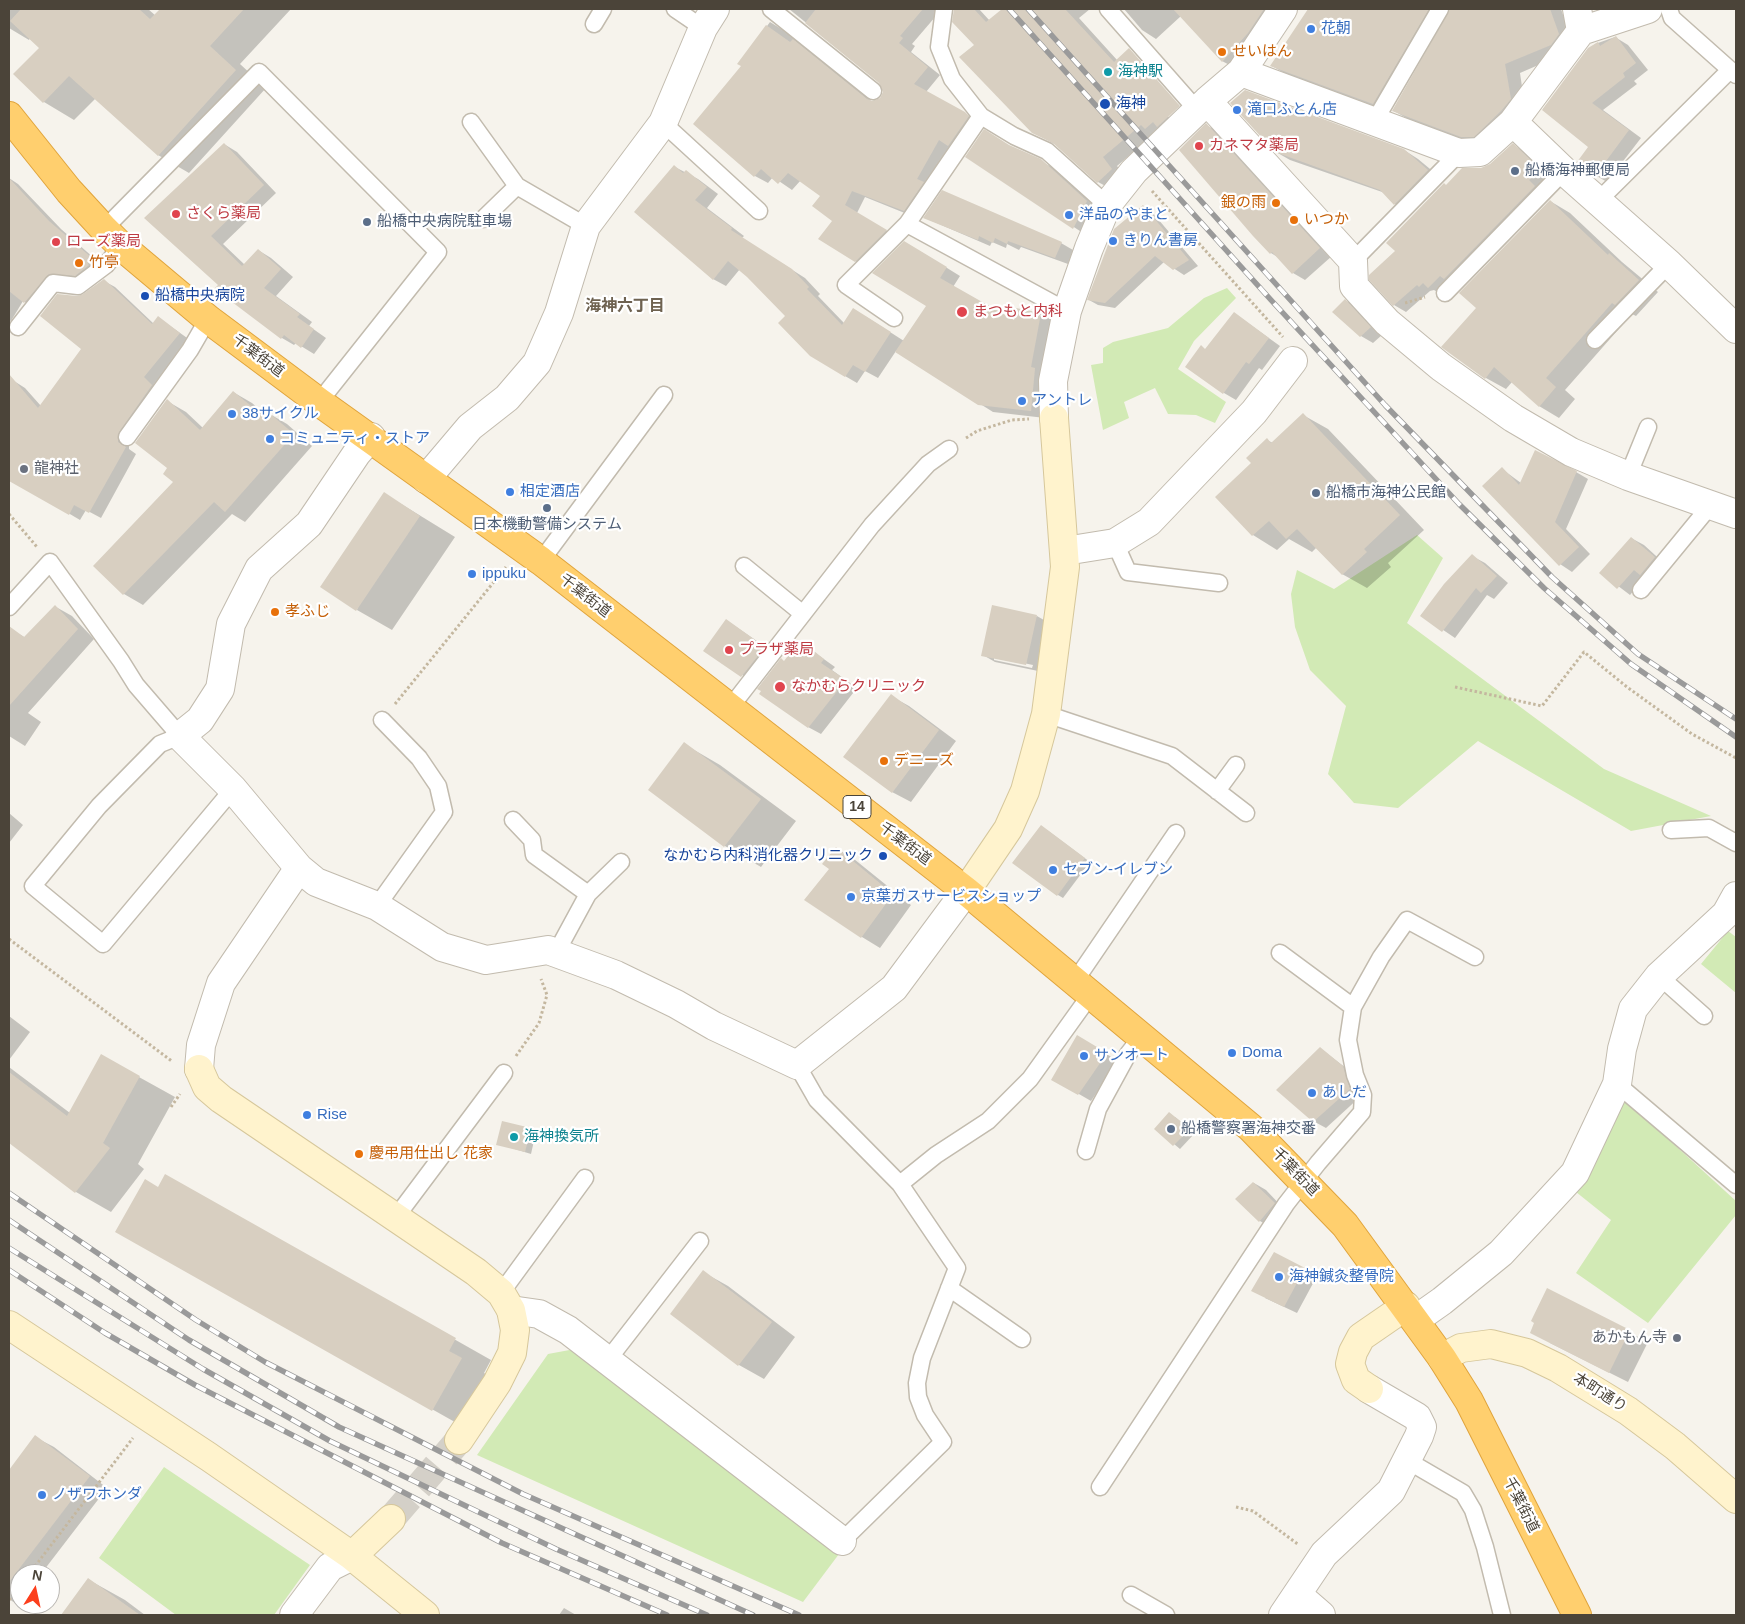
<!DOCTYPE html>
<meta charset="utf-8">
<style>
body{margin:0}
#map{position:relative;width:1745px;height:1624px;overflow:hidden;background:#f6f3ec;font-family:Helvetica,sans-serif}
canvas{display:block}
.frame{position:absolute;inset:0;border:10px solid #4b4439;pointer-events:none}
.north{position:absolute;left:10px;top:1564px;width:50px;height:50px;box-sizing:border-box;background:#fff;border:1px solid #b7b4b0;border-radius:50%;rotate:10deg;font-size:14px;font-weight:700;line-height:20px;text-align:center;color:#4b4439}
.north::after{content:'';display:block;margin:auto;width:18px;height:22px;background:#fc3f1d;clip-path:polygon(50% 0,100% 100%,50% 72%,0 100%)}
</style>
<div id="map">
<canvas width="1745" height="1624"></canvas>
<div class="frame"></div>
<div class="north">N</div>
</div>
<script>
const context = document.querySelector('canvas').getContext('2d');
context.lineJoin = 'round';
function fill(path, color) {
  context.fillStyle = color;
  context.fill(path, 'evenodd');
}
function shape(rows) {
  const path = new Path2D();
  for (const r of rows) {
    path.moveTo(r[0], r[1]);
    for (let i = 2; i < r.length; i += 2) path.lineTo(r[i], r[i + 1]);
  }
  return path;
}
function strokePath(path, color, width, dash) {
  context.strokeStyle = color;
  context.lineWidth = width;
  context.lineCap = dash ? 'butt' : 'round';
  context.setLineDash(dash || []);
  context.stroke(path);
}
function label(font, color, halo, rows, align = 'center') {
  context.font = font + ' Helvetica,"Noto Sans JP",sans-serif';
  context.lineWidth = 4.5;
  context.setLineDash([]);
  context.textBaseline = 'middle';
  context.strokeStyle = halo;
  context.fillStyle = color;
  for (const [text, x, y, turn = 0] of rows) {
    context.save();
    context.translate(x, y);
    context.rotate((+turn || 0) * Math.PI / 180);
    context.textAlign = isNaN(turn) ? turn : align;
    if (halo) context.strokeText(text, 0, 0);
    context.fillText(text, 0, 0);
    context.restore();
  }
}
const green = shape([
 [1227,288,1236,298,1194,341,1178,369,1226,402,1215,423,1196,415,1168,414,1155,388,1124,402,1129,418,1103,430,1091,365,1103,363,1103,348,1113,342,1168,328,1204,298],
 [1417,535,1443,558,1407,623,1604,769,1711,816,1631,831,1478,741,1398,808,1354,803,1328,774,1346,706,1310,670,1295,627,1291,594,1297,570,1334,589],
 [1728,931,1736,937,1736,993,1701,964],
 [1621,1096,1736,1201,1736,1215,1648,1323,1576,1273,1611,1220,1571,1188],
 [575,1349,839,1554,803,1602,477,1455,548,1354],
 [164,1467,310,1565,274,1615,176,1615,99,1558]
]);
const shadow = shape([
 [9,9,148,9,156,16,162,9,291,9,240,64,266,88,189,173,158,155,96,98,74,120,44,102,41,48,30,38,29,40,9,28],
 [789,9,942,9,912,44,915,46,911,52,940,75,926,92,978,121,917,218,865,197,857,213,899,238,868,269,855,261,821,196,801,180,792,190,773,177,768,183,755,176,742,66,739,64,770,22,783,30,871,101,876,102,882,98,884,88,880,82],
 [958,9,979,9,990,21,1004,9,1090,9,1079,18,1175,124,1154,134,1117,166,1126,177,1113,190,1098,182,1058,146,1033,132,955,11],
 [1124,9,1285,9,1237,69,1222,61,1181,16,1156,39,1142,30],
 [1310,9,1450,9,1388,112,1286,74,1272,66],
 [1450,9,1561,9,1573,43,1566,53,1520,73,1525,107,1477,145,1408,119,1394,111,1450,14],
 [1615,37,1628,45,1648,70,1634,81,1637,84,1603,110,1641,138,1607,182,1595,175,1590,147,1543,109,1595,44],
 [1206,125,1219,132,1332,256,1305,280,1293,273,1279,258,1271,253],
 [224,144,237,152,276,193,223,244,245,265,258,250,271,258,293,277,276,296,312,322,309,326,326,338,314,354,296,343,294,345,282,338,219,285,146,218],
 [1513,145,1525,152,1551,177,1440,294,1434,290,1430,291,1406,312,1394,305,1397,252,1447,186,1491,165],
 [1011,147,1054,168,1099,209,1086,235,967,157],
 [1404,150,1418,159,1441,178,1408,212,1395,204,1385,193,1290,160,1276,152],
 [675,167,698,179,718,194,707,208,744,236,742,238,805,278,820,294,818,296,844,323,865,316,904,341,928,305,918,250,960,276,953,287,1015,322,1017,310,1041,314,1055,322,1045,418,993,412,896,351,878,378,865,371,857,383,845,376,740,269,726,286,713,279],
 [9,178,18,184,61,229,103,266,88,282,61,280,37,309,23,301,11,321,9,320],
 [1550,201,1570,213,1622,262,1658,292,1636,316,1632,314,1565,390,1575,399,1559,418,1539,406,1512,382,1506,389,1486,378,1478,308],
 [1143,207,1152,212,1198,266,1184,275,1164,262,1115,308,1098,305,1089,300],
 [925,218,1061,243,1073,250,1068,264,1021,247,1019,250,1007,244,1006,248,992,242,990,246],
 [104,281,115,287,154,324,159,318,190,340,154,384,162,392,129,438,129,449,136,454,101,518,86,510,80,520,9,478,9,386,14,381,25,388,41,406,82,349,77,297,84,295],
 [1345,300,1357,307,1382,335,1373,343,1361,336,1334,312],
 [1234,313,1280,346,1262,370,1259,368,1236,400,1224,393,1206,350],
 [233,392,252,403,266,415,268,413,287,424,312,446,245,522,232,514,143,605,124,594,95,566,175,482,167,401,186,412,203,428],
 [1303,415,1328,429,1424,530,1388,563,1391,567,1367,588,1342,574,1317,547,1312,552,1289,539,1277,550,1253,535,1217,497,1252,463,1267,440,1273,443],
 [1502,469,1521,483,1576,472,1588,479,1566,529,1590,554,1572,572,1560,564],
 [385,494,455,537,392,630,357,610],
 [1631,538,1644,545,1666,565,1646,577,1630,595,1601,573],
 [1472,556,1485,563,1508,583,1494,599,1487,595,1455,638,1421,615],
 [56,607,72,616,94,639,28,713,41,722,25,746,9,736,9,660,11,657,9,655,9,632,12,630,26,638],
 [1037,616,1049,623,1038,671,995,662,983,655],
 [994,657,1033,665,1032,668,994,660],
 [726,620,776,654,754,683,705,650],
 [800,642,835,667,832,670,857,688,821,734,808,727,785,662],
 [891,696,909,706,956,741,911,802,892,792],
 [684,744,720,765,796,821,761,867,725,846,650,790],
 [9,813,23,825,9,843],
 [1047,830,1090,862,1063,898,1058,895],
 [836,848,854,859,911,905,880,948,862,937,831,869],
 [9,1016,30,1032,9,1060],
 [1078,1037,1118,1061,1091,1101,1053,1079],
 [1320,1048,1355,1075,1361,1096,1326,1128,1313,1121],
 [101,1056,175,1097,138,1164,144,1169,111,1212,76,1192,9,1141,9,1067,70,1113],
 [1175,1117,1195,1133,1180,1149,1156,1129],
 [530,1129,536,1132,531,1154,498,1144],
 [166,1176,491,1360,484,1373,497,1380,469,1430,153,1252,159,1189],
 [1254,1183,1266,1190,1286,1211,1272,1228,1260,1221,1237,1199],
 [1274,1254,1317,1276,1297,1313,1265,1298],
 [703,1272,728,1286,795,1337,764,1379,739,1365,672,1314],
 [1548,1290,1648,1342,1628,1382,1550,1343],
 [35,1437,54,1447,107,1488,41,1574,20,1574,20,1602,18,1605,9,1599,9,1472],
 [89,1580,125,1600,145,1615,63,1615],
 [564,1608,576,1615,559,1615]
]);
const building = shape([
 [21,9,139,9,150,19,160,9,244,9,210,46,236,70,158,156,69,76,43,103,13,74,39,48,10,21],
 [816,9,923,9,900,36,903,38,899,43,928,67,914,84,965,112,969,116,948,146,939,140,917,179,924,182,904,211,852,191,845,205,887,230,855,262,818,239,832,221,812,206,820,196,788,173,778,184,761,169,754,177,693,124,741,66,737,64,766,25,790,42,793,39,867,99,872,101,880,98,883,92,879,83,805,23],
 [954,9,974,9,986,22,1002,9,1065,9,1114,62,1129,48,1180,106,1157,127,1153,122,1145,129,1141,125,1103,157,1112,169,1097,183,1053,143,1032,133,959,57,974,45,952,22],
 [1173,9,1264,9,1248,33,1222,62],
 [1308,9,1429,9,1373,104,1270,66],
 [1450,9,1550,9,1559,34,1551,45,1505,64,1511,99,1501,111,1474,137,1461,137,1392,111],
 [1616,36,1636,63,1623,73,1625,77,1592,103,1629,130,1595,176,1577,162,1588,147,1542,110,1588,48,1598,42,1600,46],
 [1245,90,1404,149,1428,170,1394,205,1380,190,1275,152,1230,103],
 [1206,123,1320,248,1292,274,1272,252,1270,254,1253,236,1179,150],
 [984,129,1009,145,1041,159,1087,201,1073,229,965,157],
 [224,143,264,185,211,236,242,266,258,249,281,269,264,288,300,314,297,317,314,329,301,348,284,335,281,339,232,302,215,288,218,285,144,218],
 [1513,143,1540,169,1529,180,1535,186,1444,279,1440,276,1428,288,1423,283,1419,287,1417,285,1393,306,1369,280,1369,275,1395,251,1386,243,1444,183,1446,185,1462,168,1481,168,1490,164],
 [674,165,683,173,686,170,707,187,695,200,732,228,731,230,792,269,809,287,807,289,842,325,853,308,891,332,865,372,853,365,845,377,810,356,778,323,785,316,747,277,728,261,713,280,634,212],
 [9,178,49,221,92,258,88,264,89,265,75,276,49,274,24,303,9,291],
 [942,190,1062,242,1055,258,1008,241,1007,244,995,238,993,243,979,236,978,240,923,218],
 [1550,200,1608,255,1609,253,1639,280,1615,305,1612,303,1546,378,1556,387,1539,407,1494,367,1485,379,1441,347,1476,308,1459,293],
 [1143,205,1189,260,1173,270,1155,256,1105,303,1087,300,1114,229],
 [904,241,947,267,940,278,1014,320,1016,308,1041,313,1031,367,1035,368,1031,411,978,405,895,352,926,306,872,273],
 [104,279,152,324,158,316,180,333,144,377,152,385,119,432,118,442,126,447,89,513,74,505,69,515,9,481,9,374,38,408,81,349,40,316,57,294,77,296,83,294],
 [1345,299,1371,327,1360,337,1332,312],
 [1234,312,1269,338,1249,364,1246,362,1223,394,1185,367,1201,345,1205,349],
 [233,391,263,416,268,412,294,434,225,512,214,502,123,595,93,566,173,482,163,474,167,468,135,443,167,399,200,430],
 [1303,413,1400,515,1364,549,1367,552,1342,575,1297,529,1286,539,1269,521,1252,536,1215,497,1251,463,1246,458,1267,438,1271,443],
 [1535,450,1577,471,1555,522,1579,547,1559,566,1482,486,1502,467,1519,485],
 [384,492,420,516,356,611,320,587],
 [1631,537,1655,557,1640,575,1634,570,1617,589,1599,573],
 [1472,554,1497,576,1481,593,1476,588,1442,632,1420,616,1444,584],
 [55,605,78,629,9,706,9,626,24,637],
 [992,605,1037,615,1026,665,981,656],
 [726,619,765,647,741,677,703,651],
 [800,640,824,659,821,663,846,680,808,728,759,694,761,691,757,689,781,658,784,661],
 [891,694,939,730,892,793,843,757],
 [684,742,761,799,724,847,648,790],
 [1041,825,1085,858,1057,896,1012,863],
 [836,847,893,894,861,938,804,900,829,869,822,864],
 [1077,1035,1107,1053,1078,1095,1051,1080],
 [1320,1047,1343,1066,1350,1089,1313,1122,1276,1090],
 [101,1054,140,1076,103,1143,110,1148,75,1193,9,1143,9,1072,67,1116],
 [1169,1112,1190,1129,1173,1146,1154,1129],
 [502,1121,531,1128,525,1152,496,1145],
 [165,1174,456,1338,449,1351,462,1358,432,1411,115,1232,145,1179,158,1187],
 [1253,1182,1275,1203,1259,1222,1235,1199],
 [1274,1252,1305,1268,1284,1307,1251,1291],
 [703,1270,772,1322,738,1366,670,1314],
 [1547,1288,1630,1330,1609,1373,1530,1333,1534,1323,1531,1321],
 [35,1435,90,1476,9,1582,9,1470],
 [88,1578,140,1615,61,1615]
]);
const secondaryTunnel = shape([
 [391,1519,459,1440]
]);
const path = shape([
 [1152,191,1283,337],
 [1405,303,1425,297],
 [966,438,977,431,1012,420,1029,419],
 [9,514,37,547],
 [1455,687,1542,706,1584,652,1627,687,1692,734,1736,758],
 [395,704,506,567],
 [9,939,173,1062],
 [516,1056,539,1023,547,995,541,979],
 [171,1107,180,1094],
 [1236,1507,1253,1511,1299,1545],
 [29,1574,133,1438],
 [9,1600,20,1585]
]);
const lane = shape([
 [675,9,703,28],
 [771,9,873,91],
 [944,9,939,47,952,79,981,116,1014,136,1047,151,1107,205],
 [1108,9,1197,110],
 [1669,9,1672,18,1736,75],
 [594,24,603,9],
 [471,122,517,186,586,226],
 [1374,122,1440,9],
 [663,123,759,211],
 [1598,201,1730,70],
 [483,219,517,186],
 [907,224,1067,311],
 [104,229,259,72,438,252,319,402],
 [1353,261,1459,153],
 [1445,293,1564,171],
 [894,318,846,285,907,224,981,116],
 [18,327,53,283,78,286,106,265,121,246],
 [1595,340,1669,264],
 [127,437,190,350,208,319],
 [1628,476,1648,427],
 [1115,543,1128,572,1219,583],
 [541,561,664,395],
 [744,566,803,614],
 [1641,590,1710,506],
 [9,607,50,562,121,661,136,685,180,736,160,744,99,806,33,886,103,944,233,789],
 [729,709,872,525,928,464,949,449],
 [1046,714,1172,756,1246,813],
 [1217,791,1236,765],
 [513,820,532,840,534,855,588,894],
 [1671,830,1709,828,1736,843],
 [377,906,444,812,438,786,419,758,382,720],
 [556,953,588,894,621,862],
 [1280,953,1353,1007],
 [1659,976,1704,1016],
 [1075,981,1176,833],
 [797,1065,817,1100,900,1184,957,1268,922,1358,917,1383,918,1397,925,1415,943,1442,842,1541],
 [1617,1084,1736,1185],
 [1086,1151,1098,1109,1128,1054,1142,1036],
 [900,1184,936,1155,988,1121,1030,1079,1091,994],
 [396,1217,504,1073],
 [949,1288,1022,1339],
 [501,1293,585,1178],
 [607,1361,700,1241],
 [1408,1461,1463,1493,1473,1510,1485,1547,1502,1615],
 [1100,1487,1286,1204,1318,1163,1362,1112,1363,1095,1355,1075,1348,1040,1353,1007,1381,957,1407,920,1475,957],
 [1131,1595,1166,1615]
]);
const street = shape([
 [1581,31,1648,9],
 [1241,72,1459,153,1480,152,1513,122,1581,31,1577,9],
 [1207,101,1353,261,1354,286,1387,322,1441,367,1513,418,1571,452,1628,476,1736,514],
 [1513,122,1564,171,1669,264,1736,329],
 [1054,418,1053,381,1067,311,1089,248,1107,205,1134,171,1207,101,1241,72,1283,9],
 [426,479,470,427,507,398,537,363,559,313,586,226,663,123,703,28,715,9],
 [1065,551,1115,543,1149,522,1254,412,1293,361],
 [299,868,316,882,377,906,442,947,486,960,548,950,616,975,676,1004,714,1026,797,1065,894,988,966,891],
 [199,1069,201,1045,221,983,299,868,233,789,180,736,200,720,220,689,231,624,259,569,309,524,357,453,371,437],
 [511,1310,539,1314,568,1330,842,1541],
 [1415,1320,1442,1301,1501,1253,1575,1173,1617,1084,1622,1049,1633,1009,1659,976,1726,914,1736,896],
 [1298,1595,1321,1615],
 [294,1615,330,1567,352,1556],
 [1283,1615,1324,1554,1391,1491,1419,1436,1422,1427,1417,1417,1369,1389]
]);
const secondary = shape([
 [966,891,1008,829,1025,791,1046,714,1065,567,1054,418],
 [199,1069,207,1087,221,1099,476,1272,501,1293,511,1310,515,1330,512,1353,497,1383,459,1440],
 [9,1325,209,1457,352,1556,425,1615],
 [1442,1358,1461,1348,1491,1344,1527,1353,1558,1368,1628,1411,1675,1446,1736,1499],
 [1369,1389,1356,1380,1350,1364,1353,1352,1361,1337,1406,1306],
 [352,1556,391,1519]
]);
const highway = shape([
 [9,116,69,191,104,229,121,246,208,319,319,402,541,561,966,891,1251,1128,1345,1225,1442,1358,1469,1401,1577,1615]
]);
const rail = shape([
 [1009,9,1271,300,1459,504,1544,588,1631,664,1736,737],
 [1028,9,1385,405,1552,577,1638,654,1736,719],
 [9,1193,196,1320,265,1362,523,1494,799,1615],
 [9,1220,189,1340,339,1427,753,1615],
 [9,1248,203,1369,330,1441,556,1549,707,1615],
 [9,1270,105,1333,195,1385,502,1543,667,1615]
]);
const markers = [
 [1311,29,5,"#3f7fe0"],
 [1222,52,5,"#e8710a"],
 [1108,72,5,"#0f9aa8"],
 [1105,104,6,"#1a4fb4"],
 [1237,110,5,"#3f7fe0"],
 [1199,146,5,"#e0444e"],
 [1515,171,5,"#5c6f8a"],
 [1276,203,5,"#e8710a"],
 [176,214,5,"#e0444e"],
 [1069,215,5,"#3f7fe0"],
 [1294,220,5,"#e8710a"],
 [367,222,5,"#5c6f8a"],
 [1113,241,5,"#3f7fe0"],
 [56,242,5,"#e0444e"],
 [79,263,5,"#e8710a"],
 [145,296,5,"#1a4fb4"],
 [962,312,6,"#e0444e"],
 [1022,401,5,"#3f7fe0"],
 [232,414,5,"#3f7fe0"],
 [270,439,5,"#3f7fe0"],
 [24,469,5,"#6b7280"],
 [510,492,5,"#3f7fe0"],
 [1316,493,5,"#5c6f8a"],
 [547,508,5,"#5c6f8a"],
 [472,574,5,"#3f7fe0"],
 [275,612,5,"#e8710a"],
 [729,650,5,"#e0444e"],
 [780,687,6,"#e0444e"],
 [884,761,5,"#e8710a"],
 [883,856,5,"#1a4fb4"],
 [1053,870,5,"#3f7fe0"],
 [851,897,5,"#3f7fe0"],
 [1232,1053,5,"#3f7fe0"],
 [1084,1056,5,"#3f7fe0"],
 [1312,1093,5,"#3f7fe0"],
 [307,1115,5,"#3f7fe0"],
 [1171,1129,5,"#5c6f8a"],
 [514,1137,5,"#0f9aa8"],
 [359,1154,5,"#e8710a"],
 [1279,1277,5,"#3f7fe0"],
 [1677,1338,5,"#6b7280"],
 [42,1495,5,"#3f7fe0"]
];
const shields = [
 [857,807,28]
];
const shieldNames = [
 ["14",857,807]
];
const shopNames = [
 ["花朝",1321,29],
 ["滝口ふとん店",1247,110],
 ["洋品のやまと",1079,215],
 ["きりん書房",1123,241],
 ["アントレ",1032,401],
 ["38サイクル",242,414],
 ["コミュニティ・ストア",280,439],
 ["相定酒店",520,492],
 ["ippuku",482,574],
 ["セブン-イレブン",1063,870],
 ["京葉ガスサービスショップ",861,897],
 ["Doma",1242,1053],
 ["サンオート",1094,1056],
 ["あしだ",1322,1093],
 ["Rise",317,1115],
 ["海神鍼灸整骨院",1289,1277],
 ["ノザワホンダ",52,1495]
];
const foodNames = [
 ["せいはん",1232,52],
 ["銀の雨",1266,203,"right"],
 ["いつか",1304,220],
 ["竹亭",89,263],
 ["孝ふじ",285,612],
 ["デニーズ",894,761],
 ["慶弔用仕出し 花家",369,1154]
];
const cultureNames = [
 ["海神駅",1118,72],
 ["海神換気所",524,1137]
];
const transitNames = [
 ["海神",1116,104],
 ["船橋中央病院",155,296],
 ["なかむら内科消化器クリニック",873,856,"right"]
];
const healthNames = [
 ["カネマタ薬局",1209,146],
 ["さくら薬局",186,214],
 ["ローズ薬局",66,242],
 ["まつもと内科",973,312],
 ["プラザ薬局",739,650],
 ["なかむらクリニック",791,687]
];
const serviceNames = [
 ["船橋海神郵便局",1525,171],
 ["船橋中央病院駐車場",377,222],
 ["船橋市海神公民館",1326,493],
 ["日本機動警備システム",547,525,"center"],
 ["船橋警察署海神交番",1181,1129]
];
const streetNames = [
 ["千葉街道",258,356,37],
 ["千葉街道",585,596,38],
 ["千葉街道",905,844,37],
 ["千葉街道",1295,1172,46],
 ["本町通り",1600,1393,32],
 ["千葉街道",1521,1505,63]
];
const worshipNames = [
 ["龍神社",34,469],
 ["あかもん寺",1667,1338,"right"]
];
const neighbourhoodNames = [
 ["海神六丁目",625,307]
];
fill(green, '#d2eab5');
fill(shadow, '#0003');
fill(building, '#d8cfc1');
strokePath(secondaryTunnel, '#d4d0c8', 28, [28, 14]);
strokePath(lane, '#c2bbae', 19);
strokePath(street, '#c2bbae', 30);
strokePath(secondary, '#d6c79b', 30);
strokePath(highway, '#e0a43c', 30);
strokePath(path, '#c4b79f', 3, [2.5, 2.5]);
strokePath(lane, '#fff', 16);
strokePath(street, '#fff', 28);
strokePath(secondary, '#fff3cd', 28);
strokePath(highway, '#ffcf6e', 28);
strokePath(rail, '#9a9a9a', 5.5);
strokePath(rail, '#fff', 4, [11]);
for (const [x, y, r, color] of markers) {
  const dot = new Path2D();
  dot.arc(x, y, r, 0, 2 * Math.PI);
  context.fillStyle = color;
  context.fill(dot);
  strokePath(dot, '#fff', 2);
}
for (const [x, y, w] of shields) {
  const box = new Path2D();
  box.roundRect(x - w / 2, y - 11.5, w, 23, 4);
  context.fillStyle = '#fff';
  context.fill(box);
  strokePath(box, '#4b4439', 1);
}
label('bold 14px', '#4b4439', null, shieldNames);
label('15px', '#366cbe', '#fff', shopNames, 'left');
label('15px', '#c56008', '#fff', foodNames, 'left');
label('15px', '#0d838f', '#fff', cultureNames, 'left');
label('15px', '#164399', '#fff', transitNames, 'left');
label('15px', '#be3a42', '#fff', healthNames, 'left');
label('15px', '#4e5e75', '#fff', serviceNames, 'left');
label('15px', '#4b4439', '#fff', streetNames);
label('15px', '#5b616d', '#fff', worshipNames, 'left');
label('bold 16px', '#6e6250', '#fff', neighbourhoodNames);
</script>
